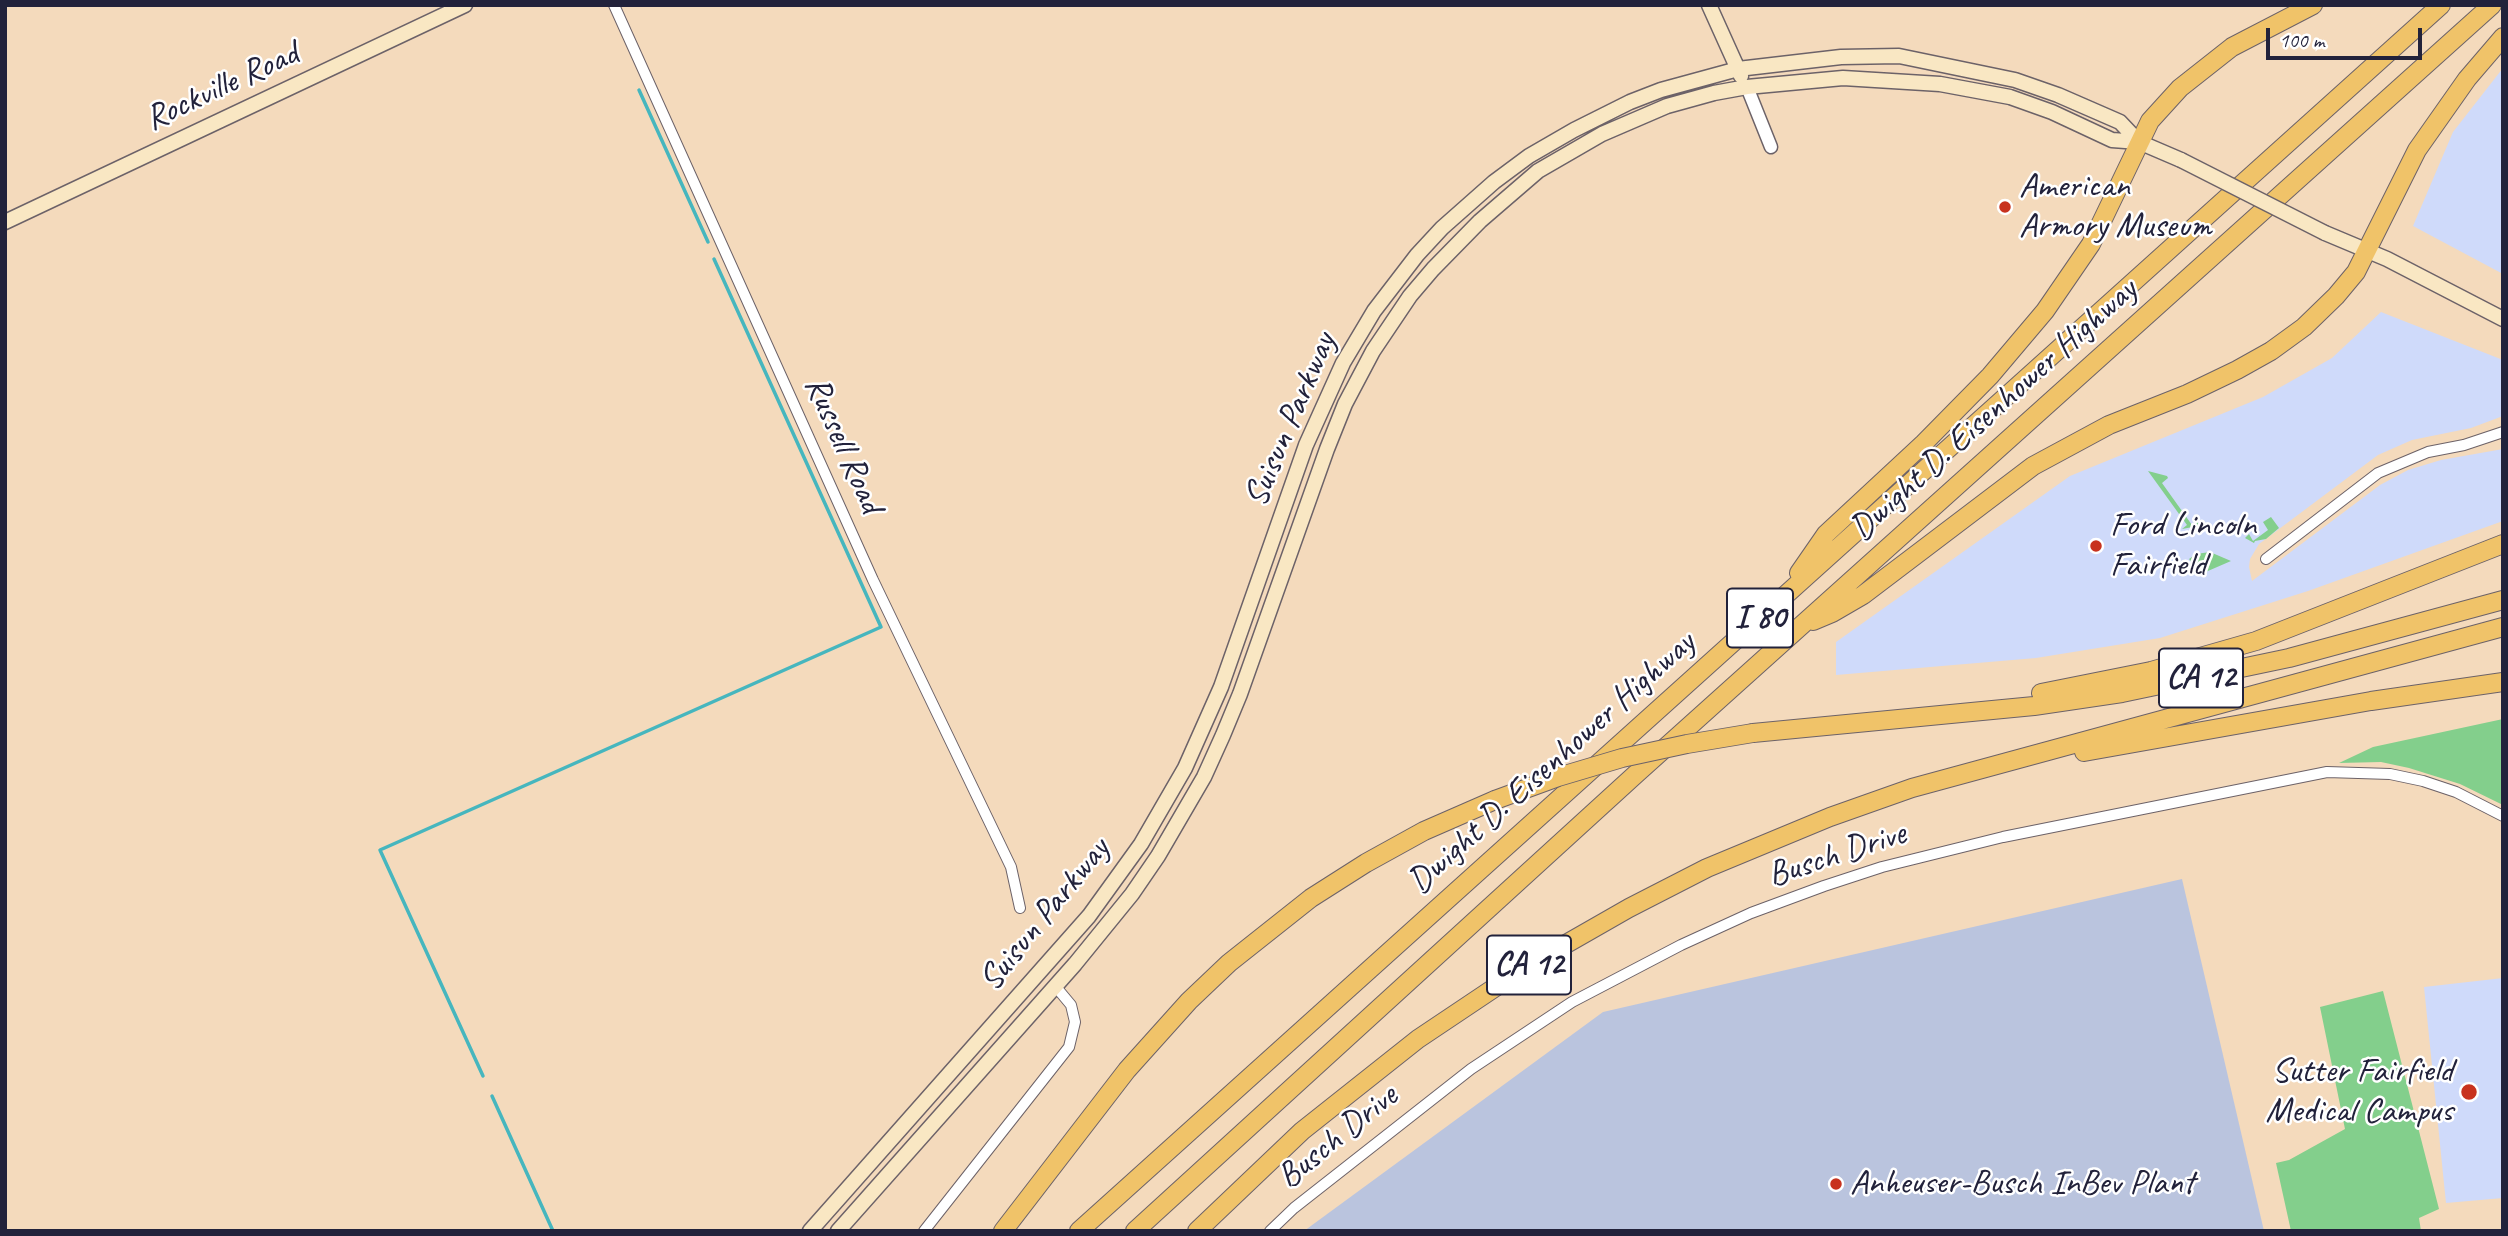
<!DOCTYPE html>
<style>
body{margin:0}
#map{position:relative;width:2508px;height:1236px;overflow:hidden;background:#f4dabc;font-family:Caveat,sans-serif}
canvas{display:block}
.frame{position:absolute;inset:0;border:7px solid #22223b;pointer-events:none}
.scale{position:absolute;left:2266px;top:28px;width:156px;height:32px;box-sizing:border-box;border:4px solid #22223b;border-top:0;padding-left:9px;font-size:21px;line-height:24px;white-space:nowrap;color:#22223b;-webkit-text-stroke:5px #fff;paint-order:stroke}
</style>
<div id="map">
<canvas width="2508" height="1236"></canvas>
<div class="frame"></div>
<div class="scale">100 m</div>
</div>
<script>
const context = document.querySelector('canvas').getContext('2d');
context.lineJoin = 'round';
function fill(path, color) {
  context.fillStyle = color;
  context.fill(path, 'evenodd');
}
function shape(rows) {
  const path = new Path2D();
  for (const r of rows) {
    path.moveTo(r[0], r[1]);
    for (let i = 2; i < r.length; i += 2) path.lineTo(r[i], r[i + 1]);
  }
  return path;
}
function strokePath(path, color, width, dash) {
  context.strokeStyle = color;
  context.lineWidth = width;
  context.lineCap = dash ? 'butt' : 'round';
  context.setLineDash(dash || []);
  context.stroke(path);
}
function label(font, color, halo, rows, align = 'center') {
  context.font = font + ' Caveat,sans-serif';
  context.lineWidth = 5;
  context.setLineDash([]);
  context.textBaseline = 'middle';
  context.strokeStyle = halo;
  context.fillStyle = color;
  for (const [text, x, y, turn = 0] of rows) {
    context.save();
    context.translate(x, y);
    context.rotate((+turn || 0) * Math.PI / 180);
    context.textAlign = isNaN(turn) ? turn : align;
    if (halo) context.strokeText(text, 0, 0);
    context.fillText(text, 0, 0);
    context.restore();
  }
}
const built = shape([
 [2503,68,2503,274,2413,226,2453,132],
 [2381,312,2503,360,2503,416,2471,428,2412,440,2378,455,2259,544,2250,559,2249,567,2252,581,2380,485,2408,470,2441,460,2503,449,2503,521,2308,591,2160,638,2036,658,1836,675,1836,642,2070,476,2263,397,2332,358],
 [2503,978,2503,1198,2446,1203,2424,987]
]);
const industrial = shape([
 [2182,879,2264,1231,1304,1231,1603,1012]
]);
const green = shape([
 [2148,471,2167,476,2168,478,2162,483,2192,525,2198,521,2198,526,2182,529,2187,525],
 [2271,517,2279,528,2266,539,2255,541,2254,543,2245,538,2249,534,2253,541,2268,530,2263,522],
 [2210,552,2231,561,2201,574,2189,559,2196,554],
 [2503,719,2503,805,2460,784,2409,768,2381,762,2339,763,2373,747],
 [2383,991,2439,1209,2419,1218,2421,1231,2291,1231,2276,1163,2289,1160,2345,1129,2320,1007]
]);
const stream = shape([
 [639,90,708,242],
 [483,1076,380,850,881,627,714,259],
 [492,1096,553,1231]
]);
const minor = shape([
 [614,5,873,580,1011,867,1020,908],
 [2266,559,2378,473,2428,452,2464,445,2503,432],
 [924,1231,1069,1047,1075,1022,1071,1005,1056,987],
 [1270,1231,1294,1208,1471,1069,1572,1002,1681,945,1751,913,1824,886,1882,867,2003,837,2327,772,2390,774,2423,781,2456,792,2503,816]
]);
const tertiary = shape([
 [1747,87,1771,147]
]);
const secondary = shape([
 [1709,5,1741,76],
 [5,222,465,5],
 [2325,233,2387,259,2503,319],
 [810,1231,1089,916,1141,844,1185,768,1221,687,1306,445,1343,363,1374,311,1417,255,1442,228,1494,182,1529,156,1574,130,1630,102,1661,90,1738,69,1841,57,1899,56,2015,80,2058,95,2120,122,2139,142],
 [838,1231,1075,964,1132,894,1158,856,1204,777,1223,735,1240,694,1327,449,1345,404,1373,351,1410,296,1433,269,1480,221,1538,171,1602,134,1667,106,1714,93,1747,87,1843,78,1940,84,2010,97,2052,112,2112,140,2139,142,2181,160]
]);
const motorway = shape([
 [1799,573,1826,534,1924,443,1990,376,2045,311,2091,244,2150,121,2180,88,2232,47,2313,5],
 [1813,621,1832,613,1863,595,2033,466,2109,425,2187,394,2237,370,2271,351,2304,327,2336,296,2356,272,2417,150,2467,79,2503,37],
 [2041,693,2151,671,2256,641,2503,544],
 [1753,733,2034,706,2122,693,2289,658,2503,600],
 [2084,752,2371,701,2503,682],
 [1003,1231,1127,1070,1189,1001,1229,963,1311,898,1366,863,1424,831,1495,800],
 [1079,1231,2441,5],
 [1135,1231,1636,774,2492,5],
 [1197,1231,1302,1131,1418,1039,1524,968,1629,908,1707,868,1830,817,1912,788,2503,627]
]);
const secondaryBridge = shape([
 [2181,160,2325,233]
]);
const motorwayBridge = shape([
 [1495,800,1558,777,1622,758,1687,744,1753,733]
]);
const markers = [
 [2005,207,7,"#c8321e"],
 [2096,546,7,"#c8321e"],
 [2469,1092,9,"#c8321e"],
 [1836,1184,7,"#c8321e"]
];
const shields = [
 [1760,618,66],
 [2201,678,84],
 [1529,965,84]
];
const shieldNames = [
 ["I 80",1760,618],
 ["CA 12",2201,678],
 ["CA 12",1529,965]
];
const streetNames = [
 ["Rockville Road",222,87,-25],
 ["Dwight D. Eisenhower Highway",1994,410,-42],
 ["Suisun Parkway",1291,420,-67],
 ["Russell Road",843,445,66],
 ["Dwight D. Eisenhower Highway",1552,763,-42],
 ["Busch Drive",1837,855,-18],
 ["Suisun Parkway",1045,915,-51],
 ["Busch Drive",1338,1137,-39]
];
const poiNames = [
 ["American",2019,187],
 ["Armory Museum",2019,227],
 ["Ford Lincoln",2110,526],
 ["Fairfield",2110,566],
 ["Sutter Fairfield",2453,1072,"right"],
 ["Medical Campus",2453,1112,"right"],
 ["Anheuser-Busch InBev Plant",1850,1184]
];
fill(built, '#cfdafa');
fill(industrial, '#bac4de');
fill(green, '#83cf8c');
strokePath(stream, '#46b6be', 3.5);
strokePath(minor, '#6c6268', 12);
strokePath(tertiary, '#6c6268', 15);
strokePath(secondary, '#6c6268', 17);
strokePath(motorway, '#6c6268', 20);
strokePath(minor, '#fff', 10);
strokePath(tertiary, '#fff', 12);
strokePath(secondary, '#f9e7c3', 14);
strokePath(motorway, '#f0c369', 18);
strokePath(secondaryBridge, '#6c6268', 17, []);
strokePath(motorwayBridge, '#6c6268', 20, []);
strokePath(secondaryBridge, '#f9e7c3', 14);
strokePath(motorwayBridge, '#f0c369', 18);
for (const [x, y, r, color] of markers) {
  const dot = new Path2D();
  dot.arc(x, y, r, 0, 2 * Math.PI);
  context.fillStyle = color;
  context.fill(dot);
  strokePath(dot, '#fff', 2.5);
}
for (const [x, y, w] of shields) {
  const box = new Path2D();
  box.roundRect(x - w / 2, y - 29.5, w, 59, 5);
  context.fillStyle = '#fff';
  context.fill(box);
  strokePath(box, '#22223b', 2);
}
label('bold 33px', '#22223b', null, shieldNames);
label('35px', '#22223b', '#fff', streetNames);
label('35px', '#22223b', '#fff', poiNames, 'left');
</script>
